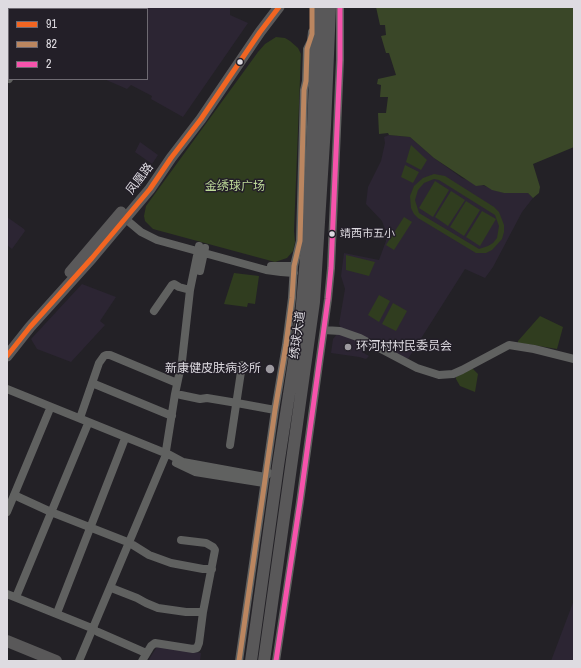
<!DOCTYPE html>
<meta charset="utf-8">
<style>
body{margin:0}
#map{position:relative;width:581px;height:668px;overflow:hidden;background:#232126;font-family:"Archivo Narrow",sans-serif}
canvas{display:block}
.frame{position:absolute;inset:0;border:8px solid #dedbe1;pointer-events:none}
.legend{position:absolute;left:8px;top:8px;width:140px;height:72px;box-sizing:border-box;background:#231f28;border:1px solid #6e6a72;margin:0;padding:5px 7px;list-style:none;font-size:12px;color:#dedbe1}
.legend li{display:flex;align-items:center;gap:8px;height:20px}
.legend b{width:20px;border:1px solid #6e6a72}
</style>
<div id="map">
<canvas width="581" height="668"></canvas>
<div class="frame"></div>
<ul class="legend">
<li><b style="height:5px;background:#f26522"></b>91</li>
<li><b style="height:5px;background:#bb8660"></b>82</li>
<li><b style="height:5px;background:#f653ac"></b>2</li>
</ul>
</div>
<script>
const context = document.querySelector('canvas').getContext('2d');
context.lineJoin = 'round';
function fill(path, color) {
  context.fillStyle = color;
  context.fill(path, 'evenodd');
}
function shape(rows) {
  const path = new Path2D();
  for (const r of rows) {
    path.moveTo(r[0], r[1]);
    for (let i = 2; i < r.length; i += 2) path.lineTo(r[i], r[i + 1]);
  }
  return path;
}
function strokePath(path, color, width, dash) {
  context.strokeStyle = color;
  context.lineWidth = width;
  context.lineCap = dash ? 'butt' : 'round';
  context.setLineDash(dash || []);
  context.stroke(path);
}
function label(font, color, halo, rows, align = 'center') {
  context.font = font + ' "Archivo Narrow","Noto Sans SC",sans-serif';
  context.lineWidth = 3;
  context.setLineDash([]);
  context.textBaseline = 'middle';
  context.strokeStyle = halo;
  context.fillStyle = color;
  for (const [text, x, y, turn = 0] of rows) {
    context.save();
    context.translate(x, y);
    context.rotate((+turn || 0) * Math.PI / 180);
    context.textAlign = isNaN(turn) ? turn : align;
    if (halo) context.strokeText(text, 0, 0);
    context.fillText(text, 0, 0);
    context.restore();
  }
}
const built = shape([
 [7,7,230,7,230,15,248,23,183,117,151,99,152,96,131,85,127,89,104,79,147,79,147,9,9,9,9,12,7,12],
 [389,135,410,137,434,158,462,178,504,193,528,193,533,198,522,212,493,267,485,278,465,269,408,359,341,328,339,324,345,289,341,276,344,253,379,260,386,241,386,232,382,221,366,204,368,187,381,161,385,143,384,137],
 [140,142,158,155,152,164,135,152],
 [7,217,24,229,25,231,12,249,7,245],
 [82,284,116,297,100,321,105,325,71,362,37,349,31,339],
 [337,334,366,342,362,352,369,356,366,359,359,357,331,353,333,339],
 [574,600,574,661,551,661],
 [158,645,201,653,200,661,148,661]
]);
const green = shape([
 [276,37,285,38,290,41,298,48,301,54,294,231,295,242,293,251,287,258,275,262,153,229,145,221,144,216,146,206,258,52,265,44],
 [411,145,427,160,421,170,406,162],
 [405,165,419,172,413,183,401,177],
 [434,174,445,176,494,207,499,212,504,225,504,232,502,239,492,250,486,253,476,253,418,218,414,214,411,208,410,196,414,186,423,178],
 [434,179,439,180,495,215,499,226,497,238,493,243,488,246,479,249,419,213,415,200,418,190,424,183],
 [435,181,449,190,433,217,419,208],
 [451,191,465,200,448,226,435,217],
 [466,201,480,210,464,236,450,227],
 [482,211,496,219,480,246,466,237],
 [404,217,412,222,394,250,386,245],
 [346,255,375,262,369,276,346,270],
 [234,273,259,276,255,304,248,303,247,307,224,304],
 [379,295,390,301,379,322,368,315],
 [393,303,407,311,396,331,382,324],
 [540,316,563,327,557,349,533,345,518,343,518,341],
 [472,368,478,374,475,392,460,386,456,379,456,377]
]);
const forest = shape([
 [376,7,574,7,574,147,533,164,540,187,539,193,533,198,528,193,504,193,492,190,484,185,476,186,434,158,410,137,389,135,388,133,379,134,378,113,386,113,388,97,380,97,381,85,377,84,378,79,396,75,389,53,386,53,381,36,386,35,385,25,380,25]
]);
const street = shape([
 [7,78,9,79],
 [122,216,141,232,157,240,266,270,281,272,294,273],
 [271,266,294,266],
 [200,271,205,248],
 [154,311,172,285,174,284,179,287,190,290],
 [324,330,340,331,360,338,417,368,439,375,453,374,462,370,509,345,534,349,574,359],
 [92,383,172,416],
 [7,389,170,455,183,462,265,477,269,473],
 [181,395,200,399,207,398,237,403,275,410],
 [80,418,99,363,104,356,106,355,110,355,177,383],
 [230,445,242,365],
 [176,463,195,472,264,483],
 [14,495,51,512,130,543],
 [7,512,49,411],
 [133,545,149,555,171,563,203,569,212,569],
 [114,589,137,598,146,603,158,608,186,612,203,612],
 [7,594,94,629],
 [16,597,87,426],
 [57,613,124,441],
 [98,632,146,653],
 [79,661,165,457,175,394,182,361,190,290,199,246],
 [142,661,151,646,155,643,193,649,197,648,199,643,203,612,215,550,213,547,206,543,181,540],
 [239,661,275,410,286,345,292,298,294,266,300,241,304,90,306,81,307,49,311,41,312,32],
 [276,661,300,502,328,299,331,268,340,60,340,7]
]);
const secondary = shape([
 [70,272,121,212],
 [7,356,30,327,92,258,150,189,171,158,201,119,260,32,279,7]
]);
const primary = shape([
 [7,641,56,661],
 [251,661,278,466,301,316,309,222,318,7],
 [264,661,314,302,325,126,330,7]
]);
const bus1 = shape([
 [7,356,30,327,92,258,150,189,171,158,201,119,260,32,279,7]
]);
const bus2 = shape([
 [239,661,275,410,286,345,292,298,294,266,300,241,304,90,306,81,307,49,312,34,312,7]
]);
const bus3 = shape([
 [276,661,300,502,328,299,331,268,340,60,340,7]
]);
const markers = [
 [240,62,3.5,"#dedbe1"],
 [332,234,3.5,"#dedbe1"],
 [348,347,4,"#9d9aa0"],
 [270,369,5,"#9d9aa0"]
];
const busNames = [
 ["靖西市五小",340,234]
];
const streetNames = [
 ["凤凰路",140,179,-53],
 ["绣球大道",298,335,-82]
];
const parkNames = [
 ["金绣球广场",235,187]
];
const poiNames = [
 ["环河村村民委员会",356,347],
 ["新康健皮肤病诊所",261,369,"right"]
];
fill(built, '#2c2533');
fill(green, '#303d1f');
fill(forest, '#3a4728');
strokePath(street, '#606160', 8);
strokePath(secondary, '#5a595a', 11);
strokePath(primary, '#595859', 12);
strokePath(bus1, '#f26522', 5);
strokePath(bus2, '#bb8660', 5);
strokePath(bus3, '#f653ac', 5);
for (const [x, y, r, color] of markers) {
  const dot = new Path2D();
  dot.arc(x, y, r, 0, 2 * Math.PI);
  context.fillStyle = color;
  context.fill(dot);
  strokePath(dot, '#231f28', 1.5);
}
label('11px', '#dedbe1', '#231f28', busNames, 'left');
label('12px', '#dedbe1', '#231f28', streetNames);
label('12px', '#beda99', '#231f28', parkNames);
label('12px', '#dedbe1', '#231f28', poiNames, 'left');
</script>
